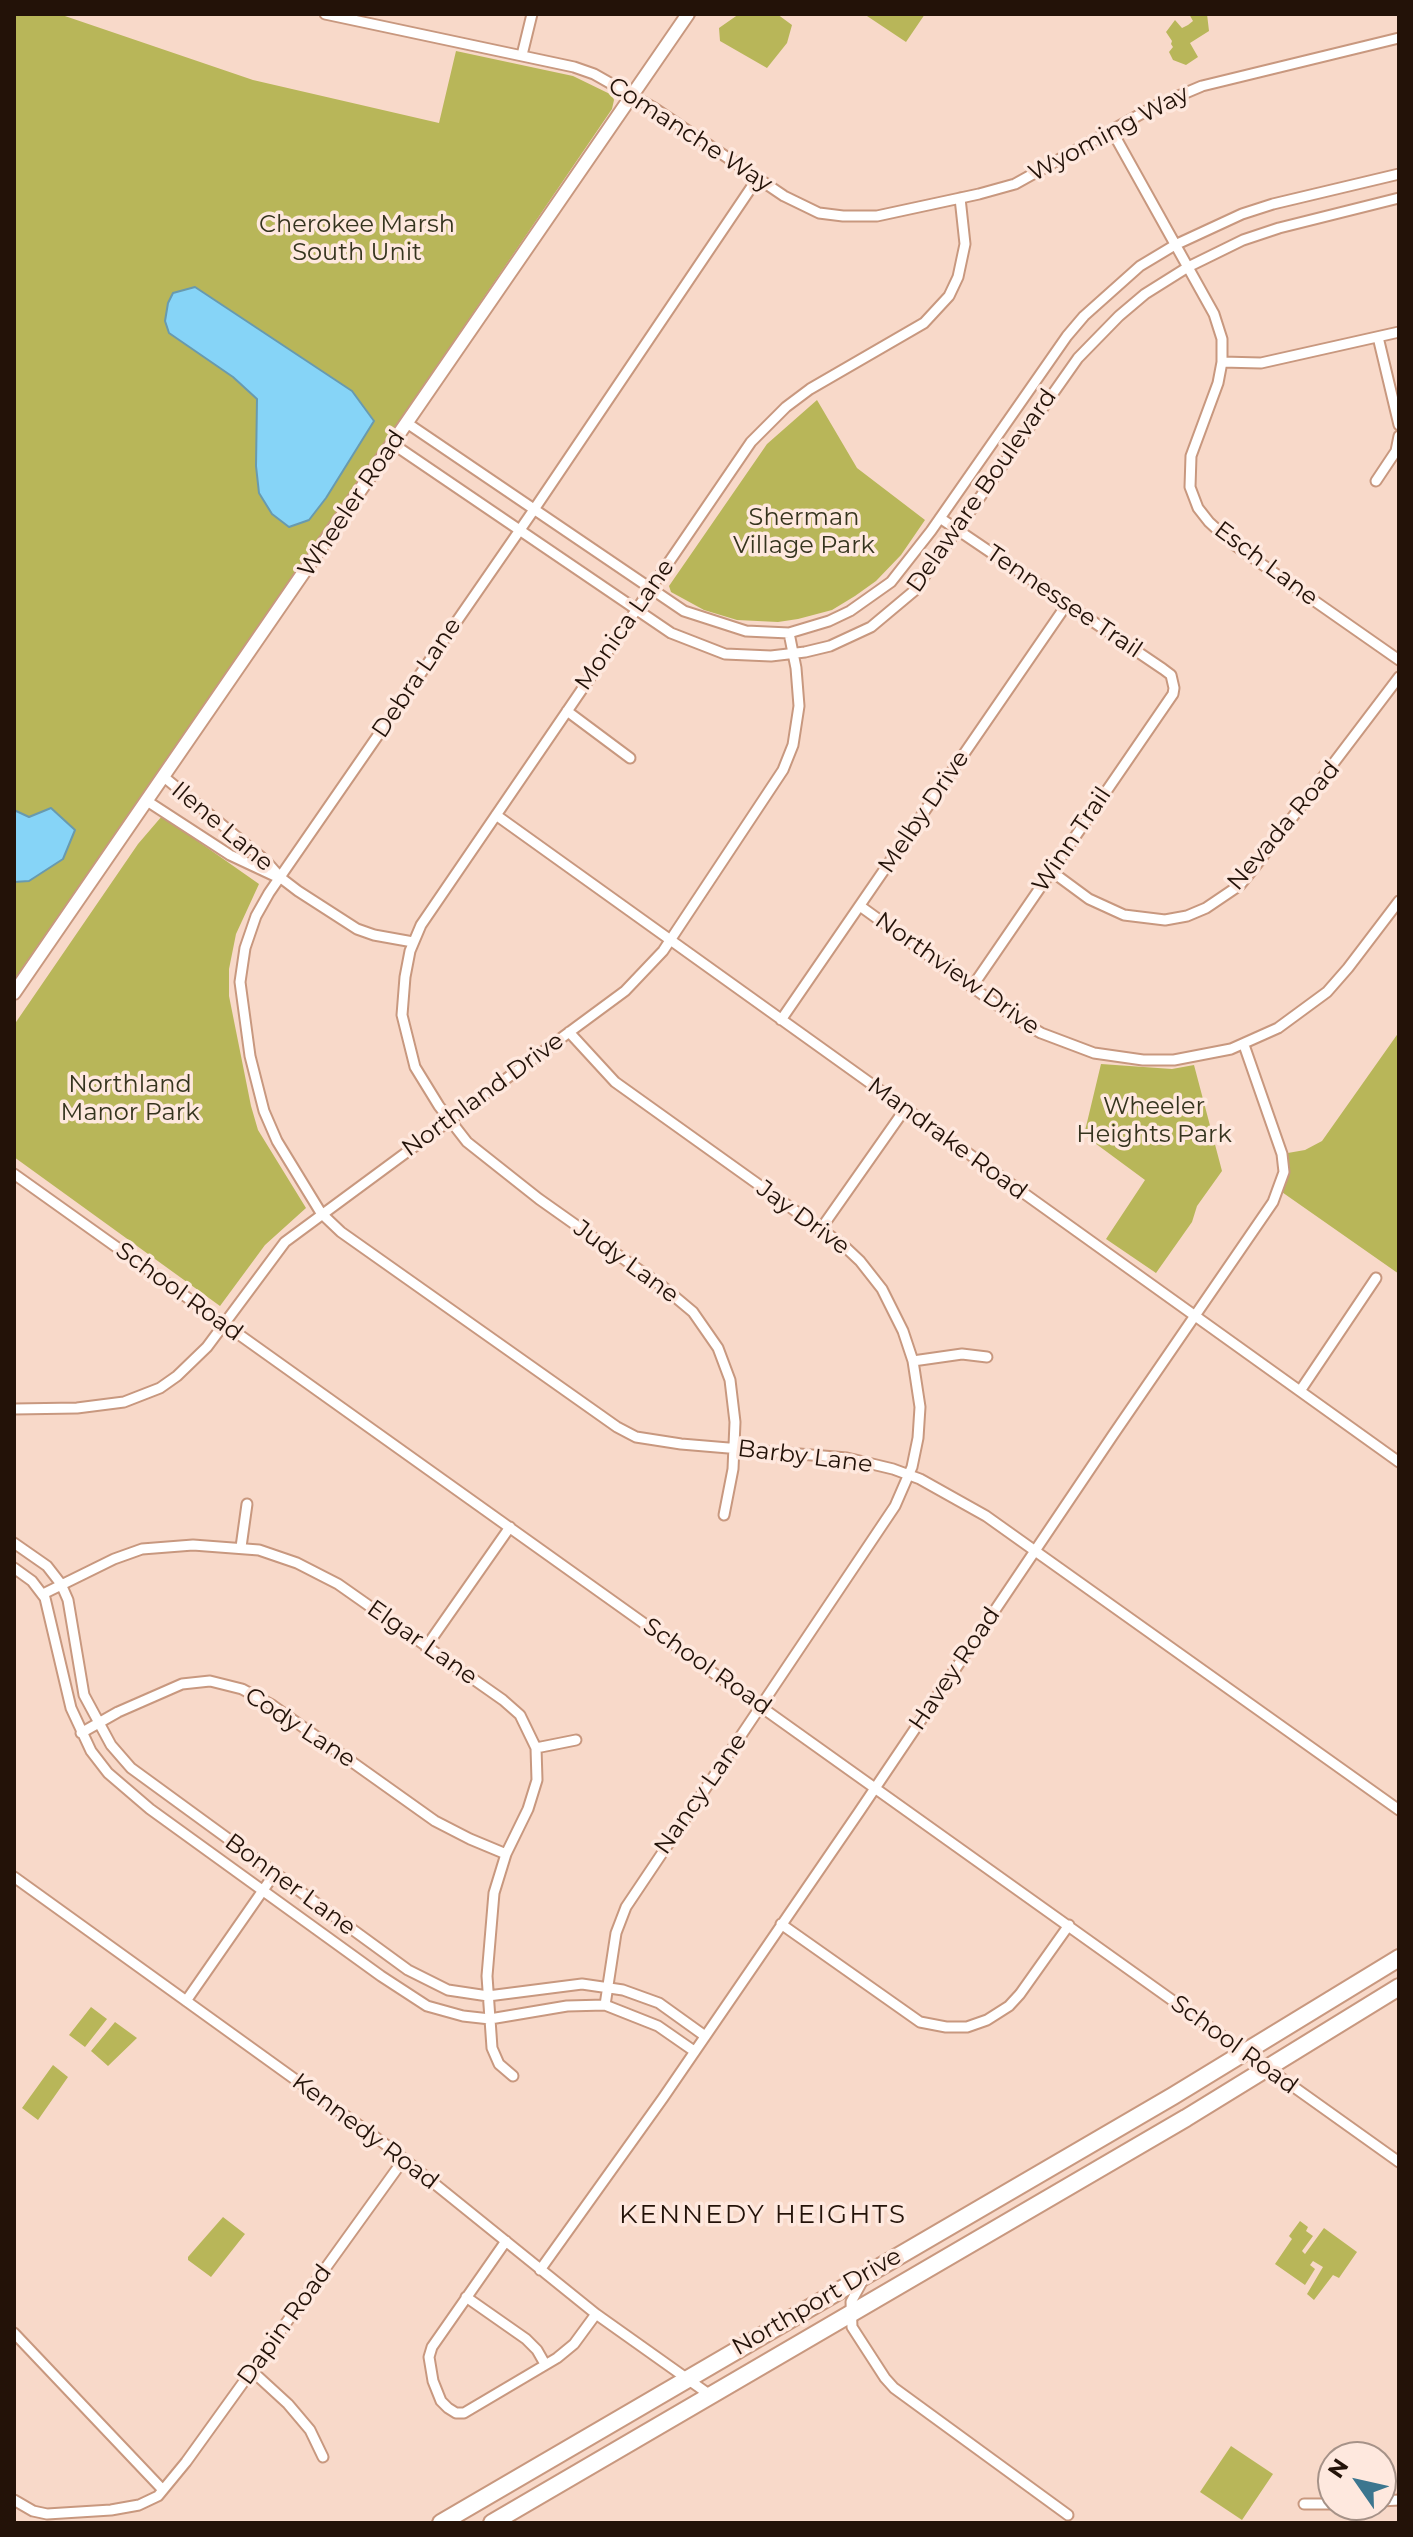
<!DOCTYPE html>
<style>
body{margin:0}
#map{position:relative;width:1413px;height:2537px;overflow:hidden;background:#f8d9c9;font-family:Montserrat,sans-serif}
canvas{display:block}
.frame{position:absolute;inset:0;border:16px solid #231208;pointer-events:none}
.north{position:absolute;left:1317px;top:2441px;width:80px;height:80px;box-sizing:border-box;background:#fee8de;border:2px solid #a69288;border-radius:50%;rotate:304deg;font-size:22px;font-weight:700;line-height:32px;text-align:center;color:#231208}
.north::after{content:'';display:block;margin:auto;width:28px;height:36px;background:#3c768f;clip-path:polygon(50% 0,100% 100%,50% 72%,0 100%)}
</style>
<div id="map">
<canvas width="1413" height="2537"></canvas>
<div class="frame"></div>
<div class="north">N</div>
</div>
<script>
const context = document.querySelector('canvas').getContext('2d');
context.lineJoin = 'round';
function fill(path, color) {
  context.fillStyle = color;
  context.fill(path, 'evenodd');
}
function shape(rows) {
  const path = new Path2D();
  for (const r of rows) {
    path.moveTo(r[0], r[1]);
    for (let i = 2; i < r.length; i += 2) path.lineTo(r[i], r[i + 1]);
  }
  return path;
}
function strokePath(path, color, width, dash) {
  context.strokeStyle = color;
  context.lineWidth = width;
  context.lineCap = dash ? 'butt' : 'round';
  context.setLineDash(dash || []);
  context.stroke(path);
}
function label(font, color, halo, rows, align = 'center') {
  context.font = font + ' Montserrat,sans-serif';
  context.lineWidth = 7;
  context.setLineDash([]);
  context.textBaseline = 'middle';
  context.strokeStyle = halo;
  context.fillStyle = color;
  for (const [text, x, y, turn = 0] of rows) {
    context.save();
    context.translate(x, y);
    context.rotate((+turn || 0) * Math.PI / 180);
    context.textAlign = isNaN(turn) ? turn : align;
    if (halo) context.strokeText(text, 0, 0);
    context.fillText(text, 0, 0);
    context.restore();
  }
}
const green = shape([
 [14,14,59,14,253,80,439,123,456,51,573,76,612,95,614,100,612,109,337,513,14,980,14,882,29,881,29,817,14,810],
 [195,287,352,391,374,420,326,498,309,520,258,429,257,399,233,377,169,333],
 [739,14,777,14,792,25,787,43,767,68,720,41,719,28],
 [864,14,925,14,906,42],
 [1189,14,1207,14,1209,31,1190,43,1198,57,1186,65,1173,60,1169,52,1173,47,1171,44,1172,41,1166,32,1175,20,1182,28,1188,25,1193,21],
 [817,400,857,468,925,520,901,555,876,581,855,596,832,610,798,619,778,622,737,620,704,610,671,592,669,586,767,444],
 [162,816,259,884,236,934,229,969,229,996,251,1106,258,1130,306,1208,265,1245,220,1306,14,1157,14,1025,138,844],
 [1399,1032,1399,1274,1279,1190,1282,1154,1305,1150,1322,1141],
 [1101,1064,1172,1069,1194,1065,1222,1171,1197,1206,1192,1222,1156,1273,1106,1239,1145,1180,1084,1135],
 [91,2007,107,2019,85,2047,69,2035],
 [115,2022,137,2038,108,2066,91,2051],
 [53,2065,68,2077,38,2120,22,2108],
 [223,2217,245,2234,211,2277,188,2260,188,2257],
 [1300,2221,1308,2227,1306,2231,1313,2236,1302,2251,1305,2254,1324,2228,1357,2252,1339,2278,1333,2275,1314,2300,1307,2294,1323,2267,1313,2261,1310,2265,1315,2269,1305,2285,1275,2264,1292,2239,1289,2236],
 [1231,2446,1273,2474,1242,2520,1200,2492]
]);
const water = shape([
 [195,287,352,391,374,421,326,498,309,520,289,527,272,514,259,493,256,466,257,399,233,377,169,333,165,321,168,303,173,293,195,287],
 [51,808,75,830,63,859,29,881,14,882,14,810,29,817,51,808]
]);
const minor = shape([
 [325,14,574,67,594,74,654,108,784,196,819,213,843,216,877,216,979,194,1015,184,1157,105,1202,86,1399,38],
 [522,55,532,14],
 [1112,131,1214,314,1222,339,1222,362,1218,383,1191,456,1190,487,1198,508,1209,522,1233,544,1399,660],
 [757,179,533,511,269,893,256,916,245,948,240,982,250,1056,264,1111,277,1141,321,1213,341,1232,617,1427,636,1437,681,1444,847,1458,893,1469,920,1479,986,1516,1399,1810],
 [1378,337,1399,425],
 [1222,362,1261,363,1399,332],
 [407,423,684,611,746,631,789,633,829,621,850,611,891,582,931,531,1067,336,1084,316,1140,266,1175,245,1242,214,1273,204,1399,174],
 [393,444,671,633,725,654,771,656,805,652,830,646,871,627,914,591,1078,358,1119,316,1145,294,1188,267,1243,240,1279,228,1399,198],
 [1376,481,1396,451,1399,436],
 [940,518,1163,669,1171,675,1174,688,1173,694,972,987],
 [567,711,630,758],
 [164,777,266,861,281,878,298,891,357,929,374,935,413,942],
 [147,801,230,855,277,877],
 [496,815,1399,1462],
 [1051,871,1089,899,1124,915,1165,920,1187,916,1206,908,1240,885,1254,868,1399,677],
 [860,906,1015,1018,1041,1033,1094,1053,1143,1060,1174,1060,1231,1049,1278,1028,1327,992,1348,968,1399,901],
 [781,1020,1067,604],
 [569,1032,615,1082,843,1245,860,1261,882,1289,903,1331,913,1361,920,1407,918,1438,912,1467,895,1506,626,1907,616,1933,605,2005],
 [14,1174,1399,2162],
 [820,1230,905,1109],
 [913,1361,962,1354,987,1357],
 [1300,1391,1376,1278],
 [14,1409,77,1408,124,1402,160,1388,177,1376,207,1347,285,1242,625,991,663,951,783,770,793,745,799,706,796,668,789,633],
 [724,1515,733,1469,735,1422,730,1380,718,1348,693,1312,662,1286,539,1199,467,1142,439,1106,415,1067,402,1015,405,977,410,951,421,925,751,442,786,407,810,389,924,323,949,296,958,277,965,244,960,198],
 [14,1543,47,1566,61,1584,68,1600,84,1695,111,1745,131,1768,408,1970,448,1990,488,1996,582,1984,623,1990,659,2003,705,2036],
 [241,1547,247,1504],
 [14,1568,32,1581,45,1598,71,1708,91,1751,108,1773,150,1809,381,1976,427,2006,463,2016,490,2019,567,2006,605,2005,658,2026,694,2051],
 [43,1594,114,1559,142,1549,193,1545,259,1550,297,1563,338,1584,503,1700,520,1715,536,1748,537,1780,528,1809,506,1854,494,1893,487,1976,492,2048,499,2064,513,2076],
 [426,1647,510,1527],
 [81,1733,118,1712,182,1684,210,1681,242,1689,272,1705,435,1821,470,1839,506,1854],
 [536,1748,576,1740],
 [14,1877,389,2147,596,2314,710,2395],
 [781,1924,920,2022,946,2027,967,2027,987,2020,1009,2006,1020,1994,1069,1925],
 [186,2001,275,1873],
 [506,2241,432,2347,429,2357,433,2381,441,2401,448,2408,456,2413,464,2413,557,2358,574,2344,596,2314],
 [540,2270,663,2098,859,1812,1113,1435,1273,1202,1284,1172,1282,1154,1244,1045],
 [863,2280,851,2302,852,2327,885,2378,894,2388,1068,2515],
 [466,2297,526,2339,537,2350,545,2364],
 [14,2333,163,2490],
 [252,2371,288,2404,310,2430,323,2457],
 [14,2500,33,2511,47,2514,111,2510,139,2505,158,2496,186,2462,404,2159],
 [1381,2501,1399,2500],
 [1304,2504,1333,2504]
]);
const tertiary = shape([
 [14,993,688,14]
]);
const primary = shape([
 [441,2523,1173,2096,1399,1958],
 [492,2523,1186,2118,1399,1987]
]);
const streetNames = [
 ["Wyoming Way",1109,134,-28],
 ["Comanche Way",690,135,33],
 ["Delaware Boulevard",982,491,-55],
 ["Wheeler Road",352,504,-56],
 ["Esch Lane",1266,564,37],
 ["Tennessee Trail",1064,602,34],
 ["Monica Lane",625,625,-55],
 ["Debra Lane",417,678,-56],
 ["Melby Drive",924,812,-56],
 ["Nevada Road",1284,826,-50],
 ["Ilene Lane",222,827,40],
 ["Winn Trail",1072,840,-56],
 ["Northview Drive",957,974,35],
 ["Northland Drive",483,1095,-36],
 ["Mandrake Road",947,1139,36],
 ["Jay Drive",803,1218,36],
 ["Judy Lane",626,1262,36],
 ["School Road",179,1292,36],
 ["Barby Lane",805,1457,7],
 ["Elgar Lane",422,1643,35],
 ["School Road",707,1667,35],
 ["Havey Road",955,1669,-56],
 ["Cody Lane",300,1728,33],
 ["Nancy Lane",701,1794,-55],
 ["Bonner Lane",290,1885,36],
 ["School Road",1234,2045,36],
 ["Kennedy Road",365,2132,37],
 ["Northport Drive",817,2302,-30],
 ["Dapin Road",285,2325,-54]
];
const parkNames = [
 ["Cherokee Marsh",357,225],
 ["South Unit",357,253],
 ["Sherman",804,518],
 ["Village Park",804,546],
 ["Northland",130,1085],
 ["Manor Park",130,1113],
 ["Wheeler",1154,1107],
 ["Heights Park",1154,1135]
];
const neighbourhoodNames = [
 ["KENNEDY HEIGHTS",763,2215]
];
fill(green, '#b8b659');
fill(water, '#86d4f7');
strokePath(water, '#689aaf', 2);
strokePath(minor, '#c8987f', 13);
strokePath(tertiary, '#c8987f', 16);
strokePath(primary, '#c8987f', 20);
strokePath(minor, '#fff', 9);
strokePath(tertiary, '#fff', 12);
strokePath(primary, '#fff', 16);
label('24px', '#231208', '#fee8de', streetNames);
label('24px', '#35341e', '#fee8de', parkNames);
context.letterSpacing = '2px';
label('26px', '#231208', '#fee8de', neighbourhoodNames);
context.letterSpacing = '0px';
</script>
